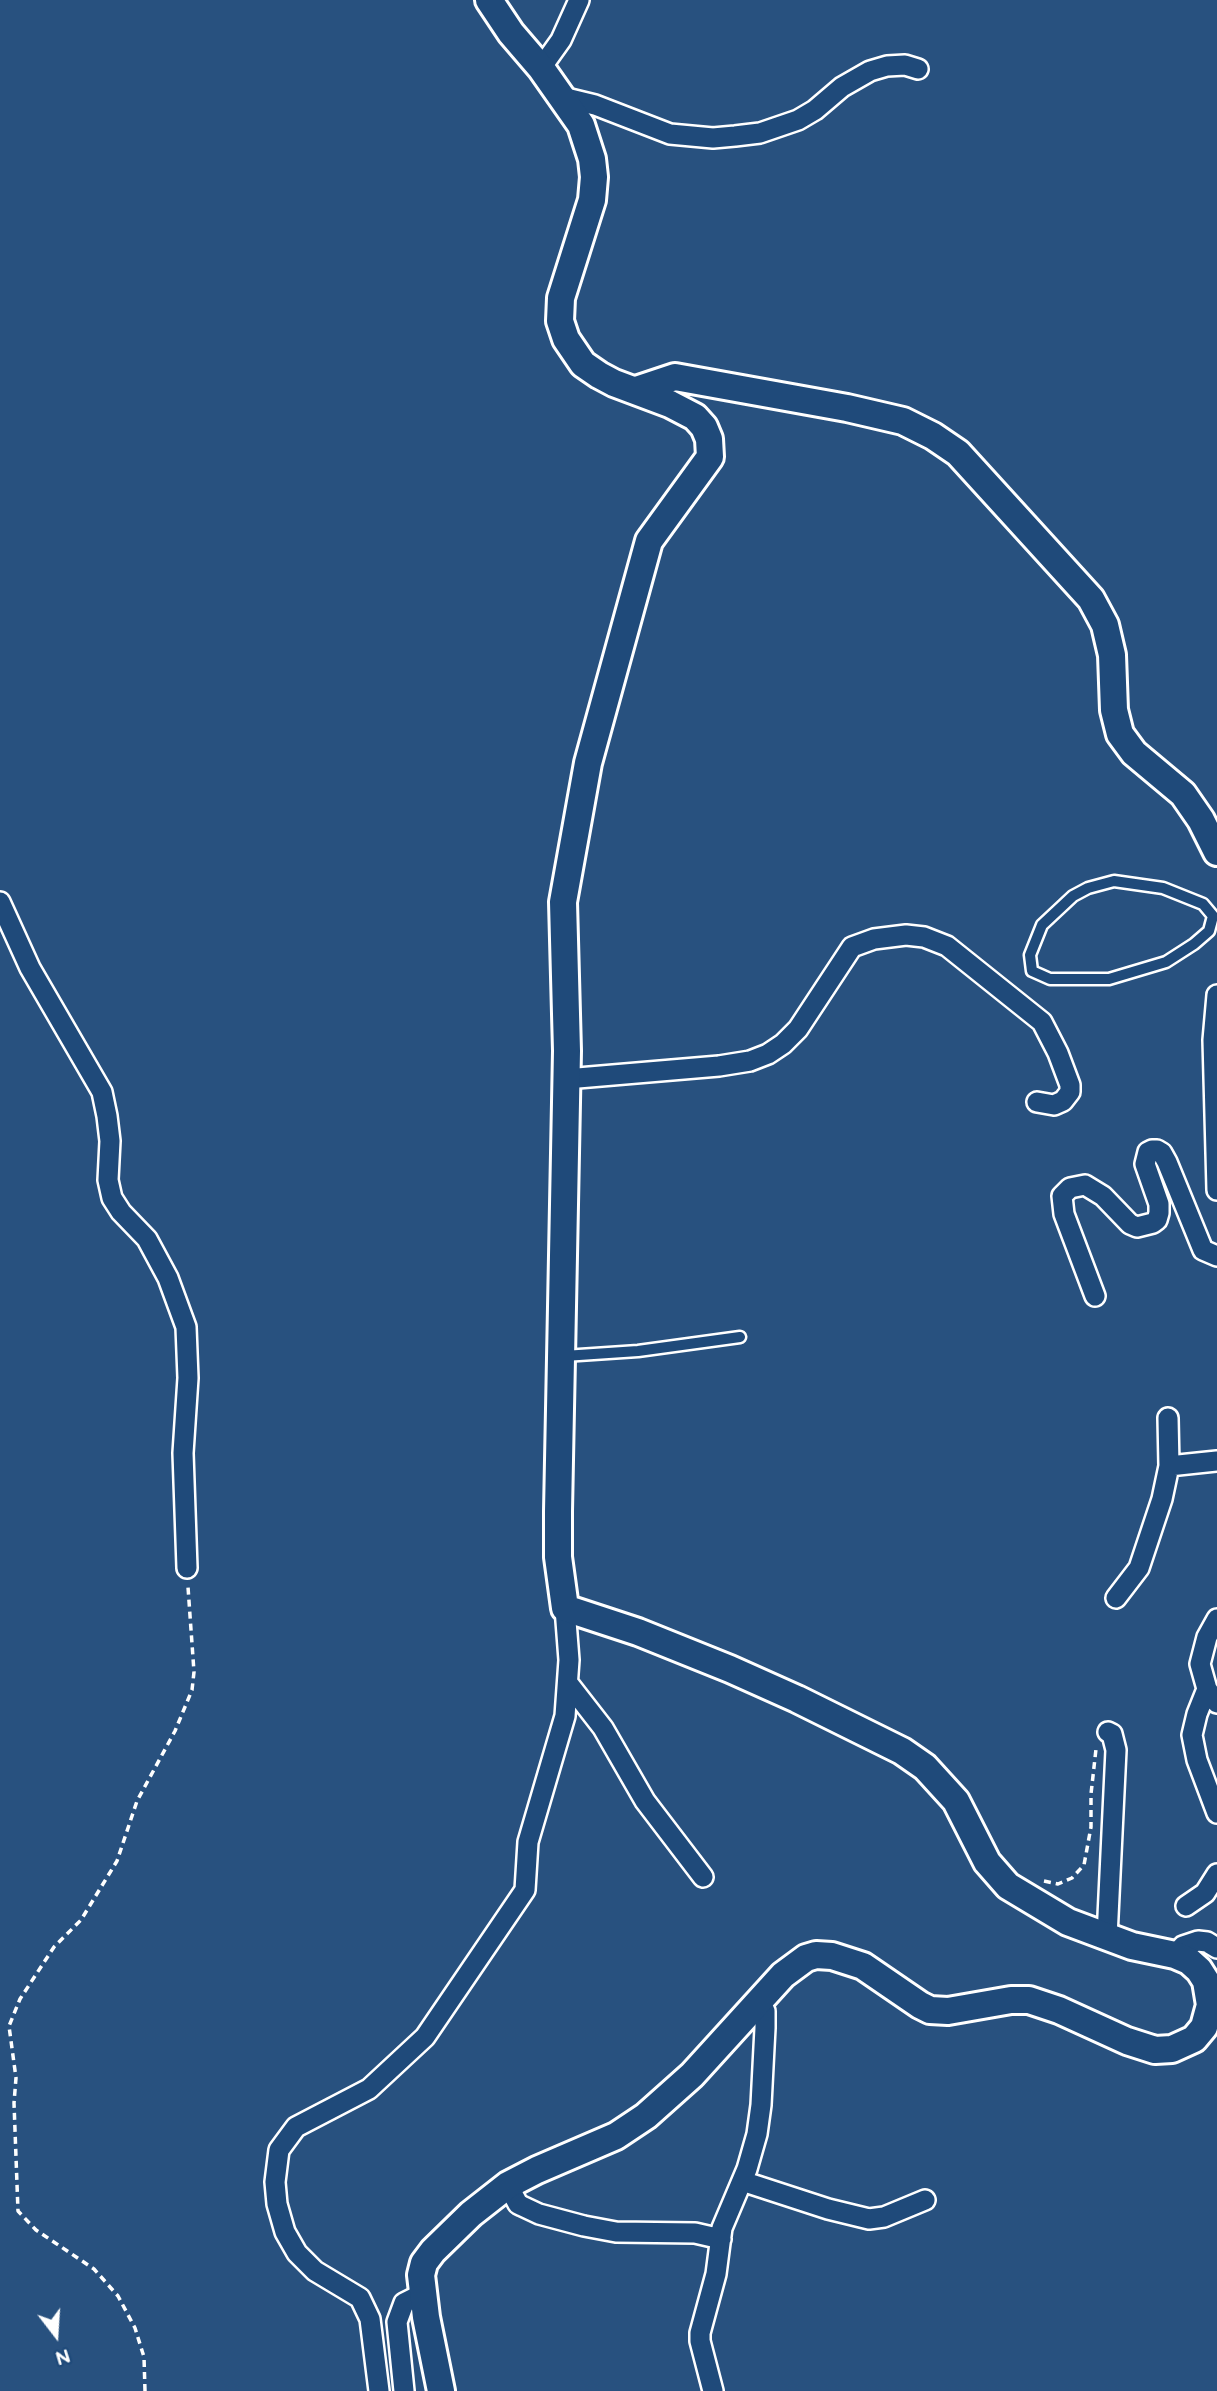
<!DOCTYPE html>
<style>
body{margin:0}
#map{position:relative;width:1217px;height:2391px;overflow:hidden;background:#28517f;font-family:"Balsamiq Sans",sans-serif}
canvas{display:block}
.north{position:absolute;left:21px;top:2300px;width:70px;height:70px;-webkit-text-stroke:5px #1f4a7a;paint-order:stroke;rotate:163deg;font-size:19px;font-weight:700;line-height:28px;text-align:center;color:#fff}
.north::after{content:'';display:block;margin:auto;width:24px;height:32px;background:#fff;clip-path:polygon(50% 0,100% 100%,50% 72%,0 100%)}
</style>
<div id="map">
<canvas width="1217" height="2391"></canvas>
<div class="north">N</div>
</div>
<script>
const context = document.querySelector('canvas').getContext('2d');
context.lineJoin = 'round';
function shape(rows) {
  const path = new Path2D();
  for (const r of rows) {
    path.moveTo(r[0], r[1]);
    for (let i = 2; i < r.length; i += 2) path.lineTo(r[i], r[i + 1]);
  }
  return path;
}
function strokePath(path, color, width, dash) {
  context.strokeStyle = color;
  context.lineWidth = width;
  context.lineCap = dash ? 'butt' : 'round';
  context.setLineDash(dash || []);
  context.stroke(path);
}
const path = shape([
 [1044,1881,1058,1884,1072,1878,1084,1865,1091,1827,1091,1794,1096,1749],
 [145,2391,144,2357,135,2328,118,2296,94,2269,36,2230,18,2211,14,2103,16,2078,9,2026,20,1999,54,1947,81,1920,117,1861,137,1801,175,1731,192,1690,194,1672,188,1587]
]);
const lane = shape([
 [1114,881,1163,888,1203,904,1213,916,1209,931,1194,944,1166,962,1109,979,1050,979,1032,971,1030,955,1042,925,1073,896,1088,888,1114,881],
 [564,1356,638,1351,740,1337]
]);
const street = shape([
 [541,68,561,40,579,0],
 [562,97,595,105,670,134,713,138,735,136,760,133,798,120,815,110,842,87,870,71,887,66,905,65,918,69],
 [0,902,30,968,102,1092,107,1116,110,1141,108,1180,112,1198,121,1212,147,1239,168,1278,186,1327,188,1378,183,1453,187,1568],
 [1217,995,1213,1040,1217,1190],
 [566,1079,719,1066,750,1061,768,1054,783,1044,798,1029,852,947,874,939,906,935,924,937,947,946,1042,1022,1058,1053,1070,1085,1070,1092,1063,1101,1054,1105,1037,1102],
 [1095,1296,1064,1214,1062,1196,1070,1188,1085,1185,1103,1196,1130,1224,1137,1227,1153,1223,1157,1220,1159,1213,1159,1204,1145,1164,1148,1152,1152,1150,1157,1150,1162,1153,1167,1162,1203,1250,1217,1256],
 [1169,1466,1217,1461],
 [1116,1598,1139,1568,1162,1499,1169,1466,1168,1418],
 [1217,1619,1207,1637,1200,1664,1207,1689,1217,1703],
 [568,1683,603,1728,645,1801,703,1877],
 [1207,1689,1197,1714,1192,1735,1197,1760,1217,1813],
 [1186,1906,1205,1893,1217,1874],
 [1107,1937,1116,1750,1112,1734,1108,1732],
 [1175,1955,1183,1946,1198,1941,1207,1942,1217,1948],
 [742,2181,828,2209,869,2219,884,2217,925,2200],
 [508,2185,518,2204,522,2206,539,2214,584,2226,616,2232,695,2233,721,2239],
 [379,2391,370,2319,360,2298,315,2271,297,2253,285,2232,277,2204,275,2182,279,2150,296,2127,369,2089,425,2037,525,1890,528,1842,565,1716,569,1660,565,1608],
 [404,2391,397,2322,404,2303,424,2293],
 [713,2391,700,2341,700,2333,716,2274,722,2228,747,2169,757,2134,761,2105,765,2028,765,2011,759,2000]
]);
const secondary = shape([
 [636,390,675,377,847,408,903,421,933,436,958,453,1091,599,1105,625,1112,655,1114,710,1120,734,1134,753,1183,794,1201,820,1217,852],
 [441,2391,426,2317,421,2275,424,2263,433,2251,471,2214,508,2185,537,2170,616,2136,646,2116,692,2075,783,1975,806,1958,816,1955,832,1956,863,1966,920,2005,930,2010,948,2011,1011,2000,1029,2000,1059,2010,1127,2041,1155,2050,1172,2049,1194,2039,1204,2027,1210,2005,1206,1981,1199,1970,1189,1961,1175,1955,1132,1946,1068,1922,1008,1886,987,1862,956,1801,925,1767,902,1751,797,1699,730,1669,638,1632,565,1608,558,1557,558,1511,567,1051,563,902,588,763,649,541,710,457,709,439,704,427,695,417,670,404,614,383,599,375,583,364,566,339,560,321,561,298,592,200,594,177,592,159,581,125,541,68,511,33,489,0]
]);
strokePath(lane, '#fff', 15);
strokePath(street, '#fff', 24);
strokePath(secondary, '#fff', 32);
strokePath(path, '#fff', 3.5, [7, 5]);
strokePath(lane, '#1f4a7a', 10);
strokePath(street, '#1f4a7a', 19);
strokePath(secondary, '#1f4a7a', 26);
</script>
